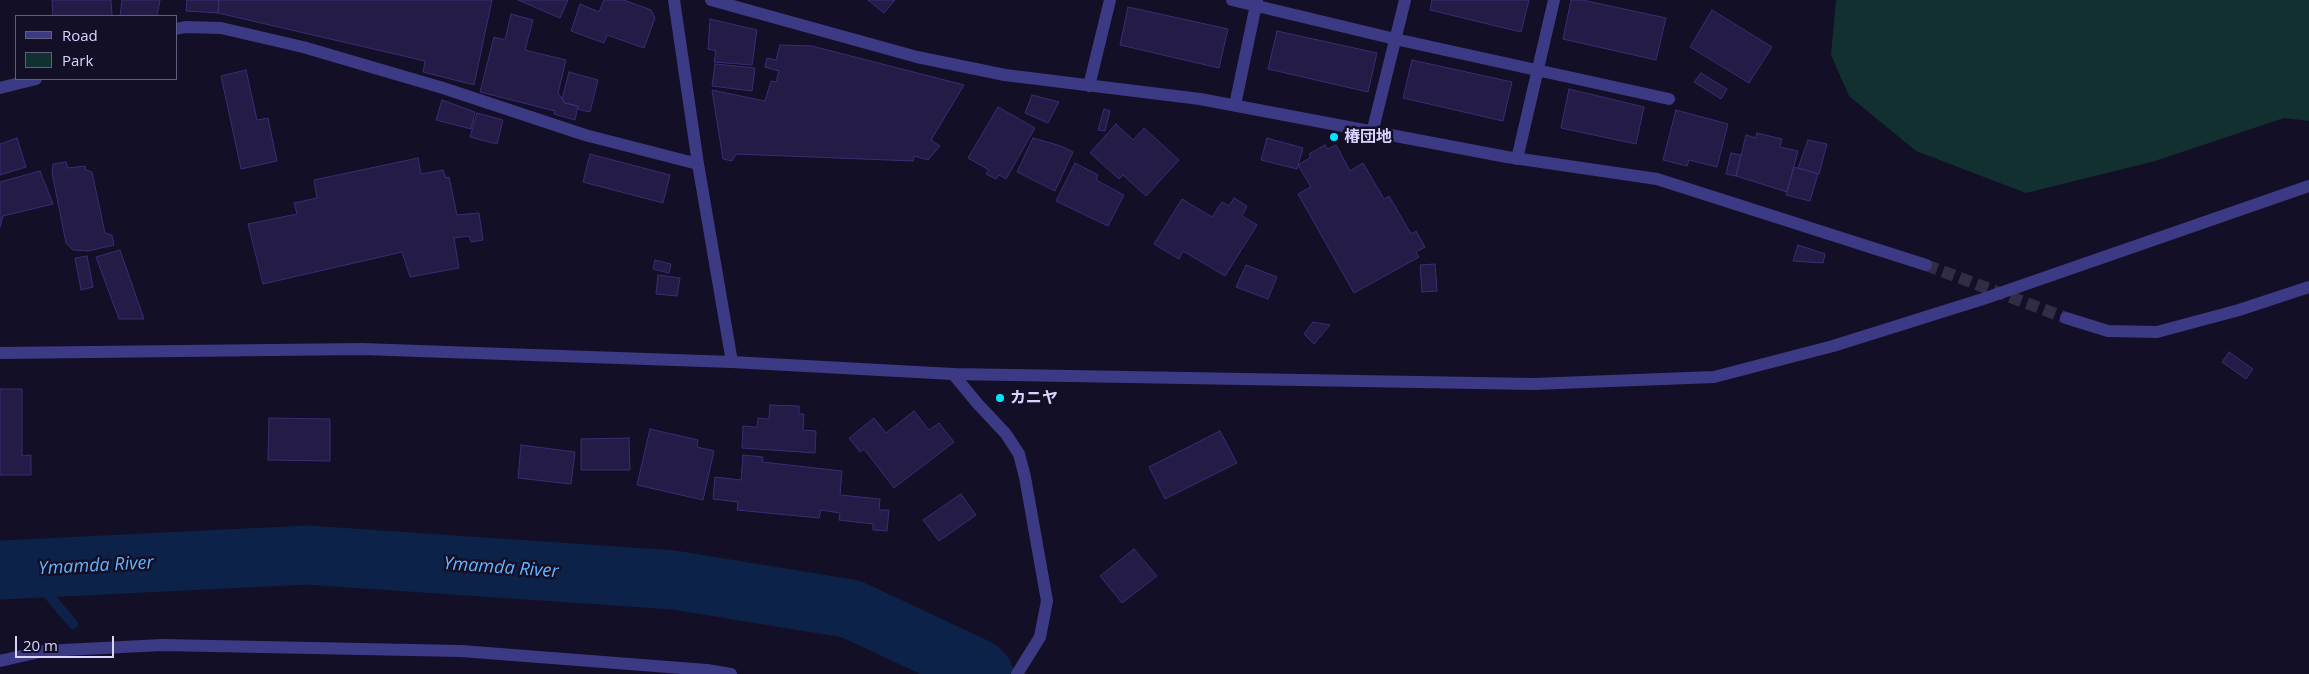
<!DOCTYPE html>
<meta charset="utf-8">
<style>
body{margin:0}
#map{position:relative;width:2309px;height:674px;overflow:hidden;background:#130f26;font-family:"Open Sans",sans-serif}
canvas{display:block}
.legend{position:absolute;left:15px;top:15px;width:162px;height:65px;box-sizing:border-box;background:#130f26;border:1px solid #625e7d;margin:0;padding:6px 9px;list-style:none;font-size:15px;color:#d9d4ff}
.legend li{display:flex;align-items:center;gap:10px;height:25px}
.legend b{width:25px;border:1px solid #625e7d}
.scale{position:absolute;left:15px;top:636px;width:99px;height:22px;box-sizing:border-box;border:2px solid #d9d4ff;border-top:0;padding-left:6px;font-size:15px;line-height:18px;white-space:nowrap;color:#d9d4ff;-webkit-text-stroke:4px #130f26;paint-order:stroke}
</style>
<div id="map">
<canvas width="2309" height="674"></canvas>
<ul class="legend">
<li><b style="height:6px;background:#3d3a85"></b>Road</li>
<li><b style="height:14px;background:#12302f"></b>Park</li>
</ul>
<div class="scale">20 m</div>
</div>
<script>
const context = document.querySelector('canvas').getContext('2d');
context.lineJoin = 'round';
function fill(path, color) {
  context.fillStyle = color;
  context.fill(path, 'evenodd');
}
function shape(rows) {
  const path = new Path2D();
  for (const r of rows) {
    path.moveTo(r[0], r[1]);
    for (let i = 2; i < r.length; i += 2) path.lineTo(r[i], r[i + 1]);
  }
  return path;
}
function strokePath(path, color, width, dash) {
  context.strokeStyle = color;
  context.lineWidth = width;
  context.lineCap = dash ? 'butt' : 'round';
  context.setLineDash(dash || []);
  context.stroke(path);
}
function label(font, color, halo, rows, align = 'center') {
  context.font = font + ' "Open Sans","Noto Sans JP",sans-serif';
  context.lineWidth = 5;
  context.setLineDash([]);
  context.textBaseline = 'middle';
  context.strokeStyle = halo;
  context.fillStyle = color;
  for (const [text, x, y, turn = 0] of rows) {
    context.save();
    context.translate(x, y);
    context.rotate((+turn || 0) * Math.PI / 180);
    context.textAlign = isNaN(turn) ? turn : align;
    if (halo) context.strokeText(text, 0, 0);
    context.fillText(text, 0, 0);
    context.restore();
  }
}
const green = shape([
 [1836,0,2309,0,2309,121,2284,118,2155,161,2026,193,1916,151,1849,96,1831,55]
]);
const stream = shape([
 [27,569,73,624]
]);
const river = shape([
 [0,570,307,555,674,580,851,609,979,669,984,674]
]);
const building = shape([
 [52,0,111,0,112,16,53,16,52,0],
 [122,0,160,0,157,16,120,16,122,0],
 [187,0,219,0,218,13,186,11,187,0],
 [219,0,492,0,474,85,423,72,425,61,218,13,219,0],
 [518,0,568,0,560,18,518,0],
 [604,0,624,0,651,10,655,18,644,48,607,35,604,43,571,31,580,4,599,12,604,0],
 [868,0,895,0,884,13,868,0],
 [1432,0,1529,0,1521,32,1430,10,1432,0],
 [1571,0,1582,0,1666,18,1656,60,1563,39,1571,0],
 [1128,7,1228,29,1219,68,1120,45,1128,7],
 [1712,10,1772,47,1749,83,1690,47,1712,10],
 [511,14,533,20,525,50,566,60,558,93,565,103,578,106,575,120,554,114,555,111,480,92,494,37,505,40,511,14],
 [710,19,757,30,752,65,714,62,716,51,708,49,710,19],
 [1277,31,1377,53,1368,92,1268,69,1277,31],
 [780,45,812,46,964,85,931,140,940,146,928,160,914,156,913,161,736,154,732,161,723,159,712,90,765,101,771,81,776,82,779,71,765,67,767,58,776,60,780,45],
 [1412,60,1512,82,1503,121,1403,98,1412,60],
 [715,64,755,68,752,91,712,86,715,64],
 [246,70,257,120,268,118,277,161,241,169,221,76,246,70],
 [569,72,598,80,590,112,577,109,578,106,565,103,562,99,569,72],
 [1701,73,1727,89,1721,99,1694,82,1701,73],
 [1569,89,1644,107,1636,144,1561,128,1569,89],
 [1032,95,1059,102,1048,123,1025,113,1032,95],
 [442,100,475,112,471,129,436,120,442,100],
 [998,107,1035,128,1006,179,999,175,996,179,986,174,989,170,968,158,998,107],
 [1104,109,1110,111,1105,131,1098,130,1104,109],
 [1676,110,1728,124,1717,167,1689,160,1687,166,1663,160,1676,110],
 [477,113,503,120,497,144,470,137,477,113],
 [1116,124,1133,140,1144,128,1179,160,1146,196,1123,175,1119,179,1090,153,1116,124],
 [1757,133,1782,139,1780,147,1798,151,1787,192,1736,176,1746,135,1756,138,1757,133],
 [17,138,26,167,0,175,0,144,17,138],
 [1033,138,1061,146,1073,152,1055,191,1017,172,1033,138],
 [1267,138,1303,148,1297,169,1261,160,1267,138],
 [1808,140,1827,144,1819,174,1798,168,1808,140],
 [1325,145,1328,149,1336,145,1350,171,1363,163,1384,199,1389,196,1411,234,1416,231,1425,247,1416,252,1419,257,1354,293,1298,194,1311,187,1298,165,1311,157,1309,154,1325,145],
 [1731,153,1741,155,1736,176,1726,174,1731,153],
 [590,154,670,175,663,203,583,182,590,154],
 [418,158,421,174,443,170,446,178,449,177,457,215,479,213,483,240,471,242,469,236,454,238,459,268,410,277,402,252,263,284,248,224,297,214,294,203,317,198,314,180,418,158],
 [66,162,68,168,85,166,86,170,92,172,105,233,112,235,114,245,88,251,73,250,66,243,52,173,53,164,66,162],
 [1075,163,1098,175,1096,180,1124,195,1108,226,1056,201,1075,163],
 [1794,167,1818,174,1810,201,1786,195,1794,167],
 [40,171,53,204,3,216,0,227,0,182,40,171],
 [1234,198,1247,206,1242,216,1257,225,1225,276,1183,251,1179,259,1154,244,1182,199,1212,217,1222,202,1229,206,1234,198],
 [1798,245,1825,254,1823,263,1793,261,1798,245],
 [120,250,144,319,119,319,96,257,120,250],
 [87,256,93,287,81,290,75,258,87,256],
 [655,260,671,264,669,273,653,269,655,260],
 [1435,264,1437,291,1422,292,1420,265,1435,264],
 [1246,265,1277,277,1268,299,1236,287,1246,265],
 [658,275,680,278,677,296,656,294,658,275],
 [1313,322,1330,325,1314,344,1304,334,1313,322],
 [2229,352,2253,369,2246,379,2222,362,2229,352],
 [0,389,22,389,22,456,31,455,31,475,0,475,0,389],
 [770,405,799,406,799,414,804,414,803,430,816,431,815,453,742,448,743,426,757,427,758,418,769,419,770,405],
 [914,411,929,430,939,423,954,442,894,488,864,449,860,452,849,438,874,418,886,433,914,411],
 [269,418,330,419,330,461,268,460,269,418],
 [650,429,698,440,697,447,714,451,703,500,637,485,650,429],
 [1220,431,1237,463,1165,499,1149,467,1220,431],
 [629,438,630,470,581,470,581,439,629,438],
 [521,445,575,452,571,484,518,478,521,445],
 [743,455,763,457,762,462,842,471,840,495,880,499,879,510,889,510,887,531,873,530,873,524,839,520,840,513,821,510,819,518,737,510,738,502,713,499,715,477,741,480,743,455],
 [961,494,976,515,939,541,923,520,961,494],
 [1134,549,1157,576,1122,603,1100,576,1134,549]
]);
const minorTunnel = shape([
 [1926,265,2066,318]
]);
const service = shape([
 [1232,0,1395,39,1669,99],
 [1089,86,1110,0],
 [1235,105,1257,0],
 [1372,133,1405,0],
 [1517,159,1554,0]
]);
const minor = shape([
 [674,0,698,164,732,362],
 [711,0,917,57,1005,75,1200,99,1507,157,1657,179,1926,265],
 [176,29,185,27,221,28,303,47,443,88,585,135,698,164],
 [0,88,36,79],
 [2066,318,2108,331,2157,332,2239,310,2309,287],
 [953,374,977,403,1006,434,1019,454,1025,477,1047,601,1040,637,1017,674]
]);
const tertiary = shape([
 [0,353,362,349,732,362,953,374,1534,384,1714,377,1833,346,1983,299,2309,186],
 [0,661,44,651,162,645,461,651,707,670,731,674]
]);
const markers = [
 [1334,137,5,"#00e5ff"],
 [1000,398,5,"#00e5ff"]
];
const poiNames = [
 ["椿団地",1344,137],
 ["カニヤ",1010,398]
];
const waterNames = [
 ["Ymamda River",96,566,-3],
 ["Ymamda River",501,568,4]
];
fill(green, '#12302f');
strokePath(stream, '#0c2248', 10);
strokePath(river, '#0c2248', 59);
fill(building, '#241b47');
strokePath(building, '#3b2d73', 1);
strokePath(minorTunnel, '#312d47', 12, [12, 6]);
strokePath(service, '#3d3a85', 12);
strokePath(minor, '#3d3a85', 12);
strokePath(tertiary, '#3d3a85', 12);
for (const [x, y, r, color] of markers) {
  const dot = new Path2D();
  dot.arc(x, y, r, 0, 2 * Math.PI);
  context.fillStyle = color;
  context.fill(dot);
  strokePath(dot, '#130f26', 2);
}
label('bold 16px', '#d9d4ff', '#130f26', poiNames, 'left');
label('italic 18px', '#62b6ff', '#130f26', waterNames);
</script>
